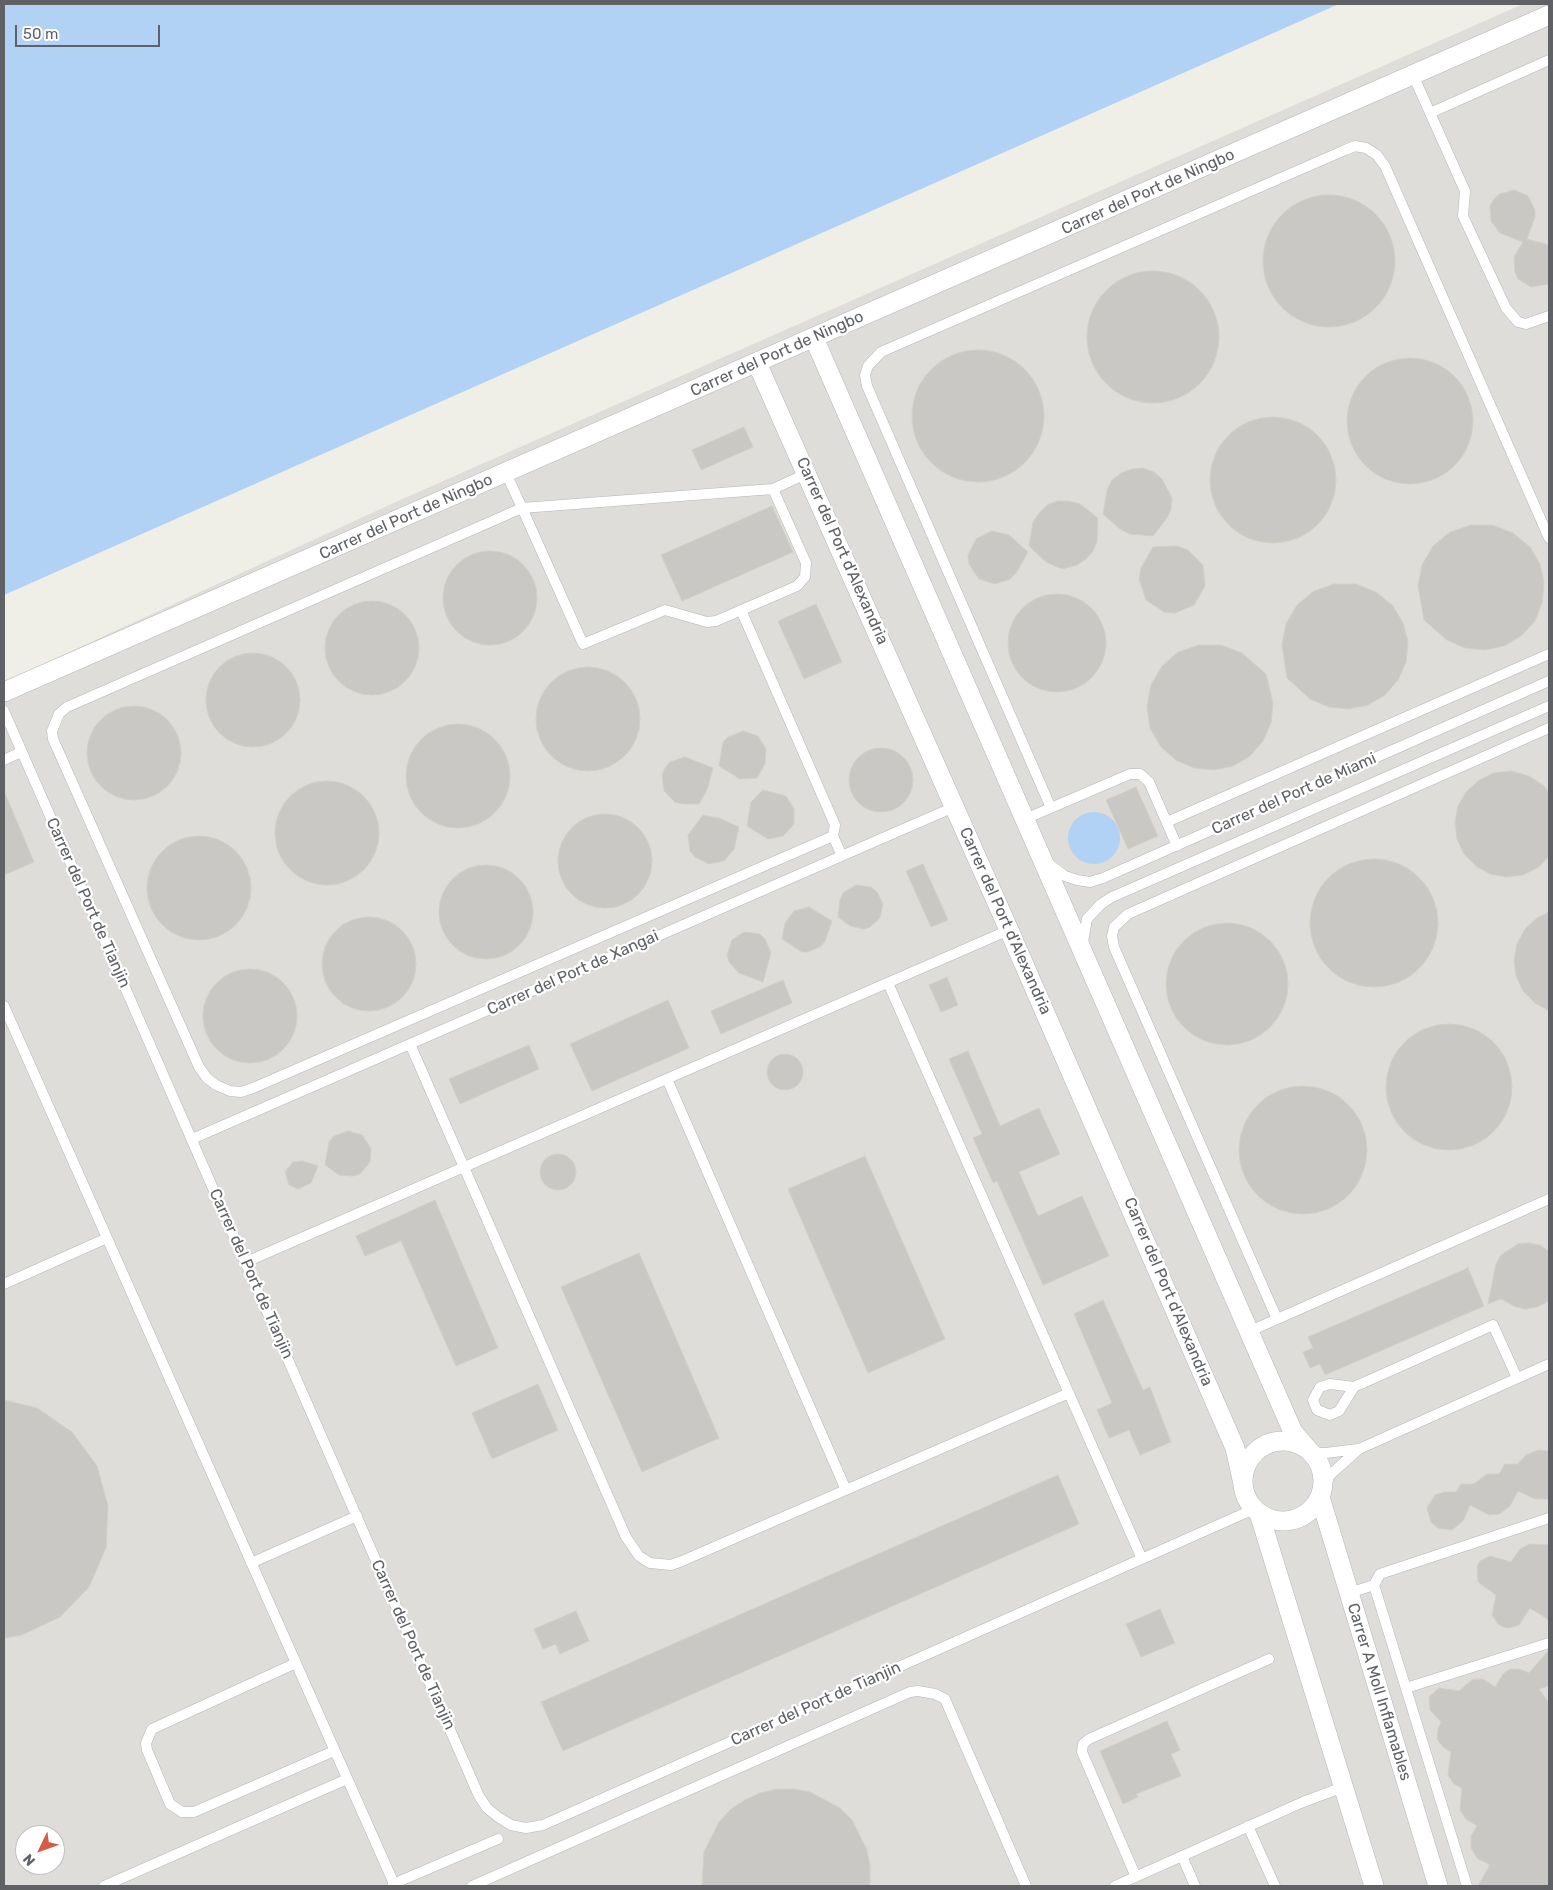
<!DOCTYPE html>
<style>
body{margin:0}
#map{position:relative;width:1553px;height:1890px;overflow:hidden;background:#efeee7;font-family:Rubik,sans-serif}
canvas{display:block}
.frame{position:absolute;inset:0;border:5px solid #5f6165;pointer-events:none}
.north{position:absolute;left:15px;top:1825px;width:50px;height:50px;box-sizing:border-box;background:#fff;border:1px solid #bfc0c1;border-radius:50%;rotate:228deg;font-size:14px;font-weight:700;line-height:20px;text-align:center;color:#5f6165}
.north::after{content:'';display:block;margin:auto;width:18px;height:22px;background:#d55d47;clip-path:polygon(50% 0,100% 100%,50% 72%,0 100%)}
.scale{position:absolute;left:15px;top:25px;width:145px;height:22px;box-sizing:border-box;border:2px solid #5f6165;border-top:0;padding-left:6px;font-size:15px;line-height:18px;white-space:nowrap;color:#5f6165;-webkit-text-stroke:4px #fff;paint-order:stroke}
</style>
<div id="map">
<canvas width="1553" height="1890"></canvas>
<div class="frame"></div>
<div class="north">N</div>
<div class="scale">50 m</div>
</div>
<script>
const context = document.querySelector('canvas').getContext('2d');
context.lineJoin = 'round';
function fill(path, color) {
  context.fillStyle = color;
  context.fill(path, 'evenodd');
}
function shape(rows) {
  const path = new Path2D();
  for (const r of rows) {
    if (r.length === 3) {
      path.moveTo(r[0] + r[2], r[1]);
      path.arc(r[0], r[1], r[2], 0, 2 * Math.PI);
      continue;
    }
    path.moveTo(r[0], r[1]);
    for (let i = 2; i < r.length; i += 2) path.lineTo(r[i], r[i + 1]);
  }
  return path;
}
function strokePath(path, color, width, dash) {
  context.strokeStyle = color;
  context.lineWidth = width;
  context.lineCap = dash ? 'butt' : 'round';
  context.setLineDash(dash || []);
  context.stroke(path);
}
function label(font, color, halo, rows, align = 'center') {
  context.font = font + ' Rubik,sans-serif';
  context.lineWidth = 4.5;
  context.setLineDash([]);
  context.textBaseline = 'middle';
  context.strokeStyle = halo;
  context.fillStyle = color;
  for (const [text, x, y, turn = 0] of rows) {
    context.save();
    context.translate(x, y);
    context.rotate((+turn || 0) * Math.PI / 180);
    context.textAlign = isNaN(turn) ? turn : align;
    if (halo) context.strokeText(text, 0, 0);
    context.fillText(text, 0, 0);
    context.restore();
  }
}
const industrial = shape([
 [1523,4,1549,4,1549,1886,4,1886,4,682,398,501],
 [25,1835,55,1835,55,1865,25,1865]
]);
const water = shape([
 [4,4,1339,4,4,595],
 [1094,838,26]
]);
const building = shape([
 [1514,190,1528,196,1535,210,1535,217,1527,239,1549,245,1549,284,1531,287,1518,279,1515,272,1514,257,1523,242,1500,233,1491,221,1490,206,1494,199,1500,194,1514,190],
 [1329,261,66],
 [1153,337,66],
 [978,416,66],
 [1410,421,63],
 [1273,480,63],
 [744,427,753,447,701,470,692,450,744,427],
 [1143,468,1154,472,1162,479,1172,498,1171,509,1167,518,1153,536,1130,534,1120,529,1103,514,1107,490,1112,480,1121,473,1132,469,1143,468],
 [1058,501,1069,501,1080,504,1098,518,1097,541,1093,551,1086,559,1077,565,1062,569,1046,562,1029,546,1033,522,1039,513,1047,505,1058,501],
 [772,506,793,552,682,601,661,555,772,506],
 [1471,525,1492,525,1513,533,1530,547,1540,564,1544,583,1542,603,1535,621,1521,636,1504,646,1485,650,1465,648,1447,640,1424,620,1418,586,1422,565,1433,546,1450,532,1471,525],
 [992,531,1009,535,1028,552,1016,573,1010,579,995,584,979,579,969,564,968,555,976,539,992,531],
 [1177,546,1188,550,1203,565,1205,586,1194,605,1175,613,1164,612,1146,600,1139,579,1141,568,1153,547,1177,546],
 [490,598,47],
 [1334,584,1356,584,1376,592,1393,606,1403,623,1408,642,1406,662,1398,680,1385,695,1368,705,1348,709,1329,707,1310,699,1287,678,1282,645,1286,624,1297,605,1314,591,1334,584],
 [1057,643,49],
 [372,648,47],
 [816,604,842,662,804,679,778,621,816,604],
 [1199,645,1221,645,1242,653,1266,674,1273,703,1271,723,1263,741,1250,756,1233,766,1214,770,1194,768,1176,760,1161,747,1150,728,1147,706,1151,685,1162,666,1178,652,1199,645],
 [253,700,47],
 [588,719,52],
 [134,753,47],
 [458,776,52],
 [743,731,758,736,766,749,765,764,757,778,740,779,719,766,723,742,728,737,743,731],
 [881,780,32],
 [685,757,713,768,707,790,699,804,682,804,675,802,664,791,662,775,665,768,670,762,685,757],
 [1511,771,1529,776,1544,786,1549,793,1549,856,1539,867,1523,875,1506,877,1490,874,1476,866,1464,854,1457,839,1455,822,1458,806,1466,792,1478,781,1493,773,1511,771],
 [327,833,52],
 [1136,787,1158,836,1128,849,1106,800,1136,787],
 [763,790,786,796,794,809,794,824,783,836,768,839,747,826,751,802,763,790],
 [4,791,34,862,4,875,4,791],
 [605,861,47],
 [703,815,719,818,739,827,734,849,724,861,709,864,695,857,690,851,688,835,703,815],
 [199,888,52],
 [1374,923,64],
 [923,864,948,920,931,927,906,871,923,864],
 [486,912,47],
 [856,885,871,887,877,892,883,904,880,918,870,927,864,929,850,926,838,917,840,900,843,893,856,885],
 [809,907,832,921,825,941,821,946,808,952,802,952,782,939,785,923,794,911,809,907],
 [1549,912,1549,1011,1535,1003,1523,991,1516,976,1514,960,1517,944,1525,929,1537,918,1549,912],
 [369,964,47],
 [1227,984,61],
 [744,932,760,934,765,939,771,953,763,982,739,973,729,962,727,955,732,940,744,932],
 [250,1016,47],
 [947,977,958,1005,941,1012,929,985,947,977],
 [783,980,792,1003,721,1034,711,1011,783,980],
 [668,1000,689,1048,592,1091,570,1044,668,1000],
 [1449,1087,63],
 [529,1045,539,1069,460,1104,449,1079,529,1045],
 [968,1051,1000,1126,1039,1108,1060,1154,1019,1172,1038,1216,1082,1196,1109,1256,1043,1285,997,1181,993,1183,973,1138,982,1134,949,1059,968,1051],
 [785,1072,18],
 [1303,1150,64],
 [348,1131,362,1135,371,1148,370,1162,360,1174,353,1176,339,1175,325,1165,329,1142,334,1136,348,1131],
 [558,1172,18],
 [865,1156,945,1339,868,1373,788,1189,865,1156],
 [302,1161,318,1166,311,1183,298,1189,289,1185,285,1172,293,1162,302,1161],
 [435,1200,498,1348,456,1366,401,1241,365,1256,356,1236,435,1200],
 [1529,1243,1540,1245,1549,1251,1549,1301,1537,1307,1526,1309,1516,1307,1501,1299,1488,1304,1496,1264,1501,1255,1518,1244,1529,1243],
 [639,1253,719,1438,642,1472,561,1287,639,1253],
 [1468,1268,1484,1306,1325,1375,1320,1364,1310,1368,1303,1352,1313,1348,1308,1337,1468,1268],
 [1103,1300,1143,1390,1150,1387,1171,1442,1140,1455,1129,1430,1109,1438,1097,1410,1112,1403,1074,1314,1103,1300],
 [538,1384,558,1430,492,1459,472,1413,538,1384],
 [4,1400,37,1408,72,1432,97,1466,108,1506,106,1548,89,1587,60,1617,22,1635,4,1638,4,1400],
 [1539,1450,1549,1451,1549,1499,1535,1499,1518,1491,1510,1506,1499,1514,1489,1515,1470,1505,1463,1521,1452,1530,1438,1528,1431,1522,1427,1508,1435,1495,1445,1492,1456,1492,1461,1484,1474,1484,1487,1474,1499,1474,1505,1464,1518,1464,1526,1455,1539,1450],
 [1058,1475,1079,1524,563,1751,541,1702,1058,1475],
 [1530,1544,1549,1545,1549,1620,1530,1608,1519,1625,1508,1628,1503,1627,1498,1624,1492,1615,1496,1595,1478,1582,1477,1566,1480,1561,1490,1556,1511,1562,1520,1549,1530,1544],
 [1160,1609,1175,1643,1141,1657,1126,1624,1160,1609],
 [576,1611,589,1641,560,1654,556,1644,543,1649,534,1629,576,1611],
 [1549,1650,1549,1686,1539,1689,1549,1703,1549,1886,1478,1886,1490,1865,1477,1858,1471,1848,1471,1836,1477,1826,1466,1819,1460,1810,1462,1788,1454,1784,1448,1775,1451,1752,1443,1747,1437,1739,1438,1729,1441,1722,1430,1710,1429,1697,1439,1688,1459,1691,1473,1679,1483,1679,1495,1687,1503,1674,1510,1669,1519,1669,1529,1673,1549,1650],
 [1167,1721,1180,1750,1171,1754,1181,1776,1136,1794,1138,1797,1123,1804,1100,1751,1167,1721],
 [777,1789,794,1789,810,1792,840,1808,852,1820,867,1850,870,1866,870,1886,702,1886,704,1852,719,1822,731,1809,745,1800,760,1793,777,1789]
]);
const lane = shape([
 [1413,75,1465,191,1463,216,1506,308,1518,322,1526,324,1549,316],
 [1430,113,1549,60],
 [506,473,522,508,773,489,806,563,805,577,797,586,716,621,707,622,665,610,583,644,522,508,67,707,59,714,52,731,53,739,199,1067,207,1078,216,1085,230,1091,241,1092,253,1088,833,836],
 [773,489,808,473],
 [741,610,835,825,833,836,842,856],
 [4,711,479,1796,487,1808,498,1817,511,1825,526,1828,543,1825,1254,1509],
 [4,760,21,752],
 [1051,808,867,386,865,375,868,366,881,352,1345,150,1355,146,1366,148,1377,155,1385,166,1549,538],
 [1025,819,1130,774,1140,774,1149,782,1177,846],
 [1167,822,1549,654],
 [1048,863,1065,876,1077,880,1090,882,1103,878,1549,681],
 [1083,942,1087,919,1101,904,1112,897,1549,706],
 [888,983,1142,1559],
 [4,1006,395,1886],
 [410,1044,626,1537,639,1556,650,1563,671,1565,682,1561,1069,1393],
 [667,1079,846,1490],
 [192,1139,954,807],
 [246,1262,1009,930],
 [4,1284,107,1238],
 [1277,1319,1114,947,1112,936,1114,927,1128,914,1549,728],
 [1250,1331,1549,1199],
 [1330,1384,1354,1387,1339,1411,1330,1415,1317,1410,1313,1400,1320,1387,1330,1384],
 [1354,1387,1493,1325,1517,1378],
 [1307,1448,1317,1453,1326,1453,1358,1449],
 [1323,1490,1330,1475,1359,1449,1549,1364],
 [251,1563,357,1516],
 [1374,1585,1380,1574,1549,1518],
 [1349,1593,1374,1585,1467,1886],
 [296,1663,152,1729,146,1743,147,1750,170,1804,182,1812,194,1812,334,1751],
 [1406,1688,1549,1643],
 [1248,1826,1275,1886],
 [1182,1856,1195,1886],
 [1136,1877,1082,1752,1083,1744,1089,1739,1269,1659],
 [393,1884,498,1839],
 [104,1886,347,1779],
 [472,1886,910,1692,918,1691,935,1694,945,1699,1026,1886],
 [1115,1886,1303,1802,1343,1787]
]);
const street = shape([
 [814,338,1293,1432,1307,1448],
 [757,363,1009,930,1235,1448,1243,1484],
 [4,692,1549,15],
 [1283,1481,40],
 [1320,1497,1438,1886],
 [1259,1513,1374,1886]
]);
const streetNames = [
 ["Carrer del Port de Ningbo",1148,192,-24],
 ["Carrer del Port de Ningbo",777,354,-24],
 ["Carrer del Port de Ningbo",406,517,-24],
 ["Carrer del Port d'Alexandria",842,551,66],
 ["Carrer del Port de Miami",1294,794,-24],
 ["Carrer del Port de Tianjin",88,903,66],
 ["Carrer del Port d'Alexandria",1005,921,66],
 ["Carrer del Port de Xangai",573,973,-24],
 ["Carrer del Port de Tianjin",251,1274,66],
 ["Carrer del Port d'Alexandria",1168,1292,67],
 ["Carrer del Port de Tianjin",413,1645,66],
 ["Carrer A Moll Inflamables",1379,1692,73],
 ["Carrer del Port de Tianjin",816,1704,-24]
];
fill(industrial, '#deddd9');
fill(water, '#b1d2f5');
fill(building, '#cac8c4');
strokePath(building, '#d3d0c6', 1);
strokePath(lane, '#b4b6ba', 11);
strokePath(street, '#b4b6ba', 20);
strokePath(lane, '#fff', 10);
strokePath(street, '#fff', 19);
label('16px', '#5f6165', '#fff', streetNames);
</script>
